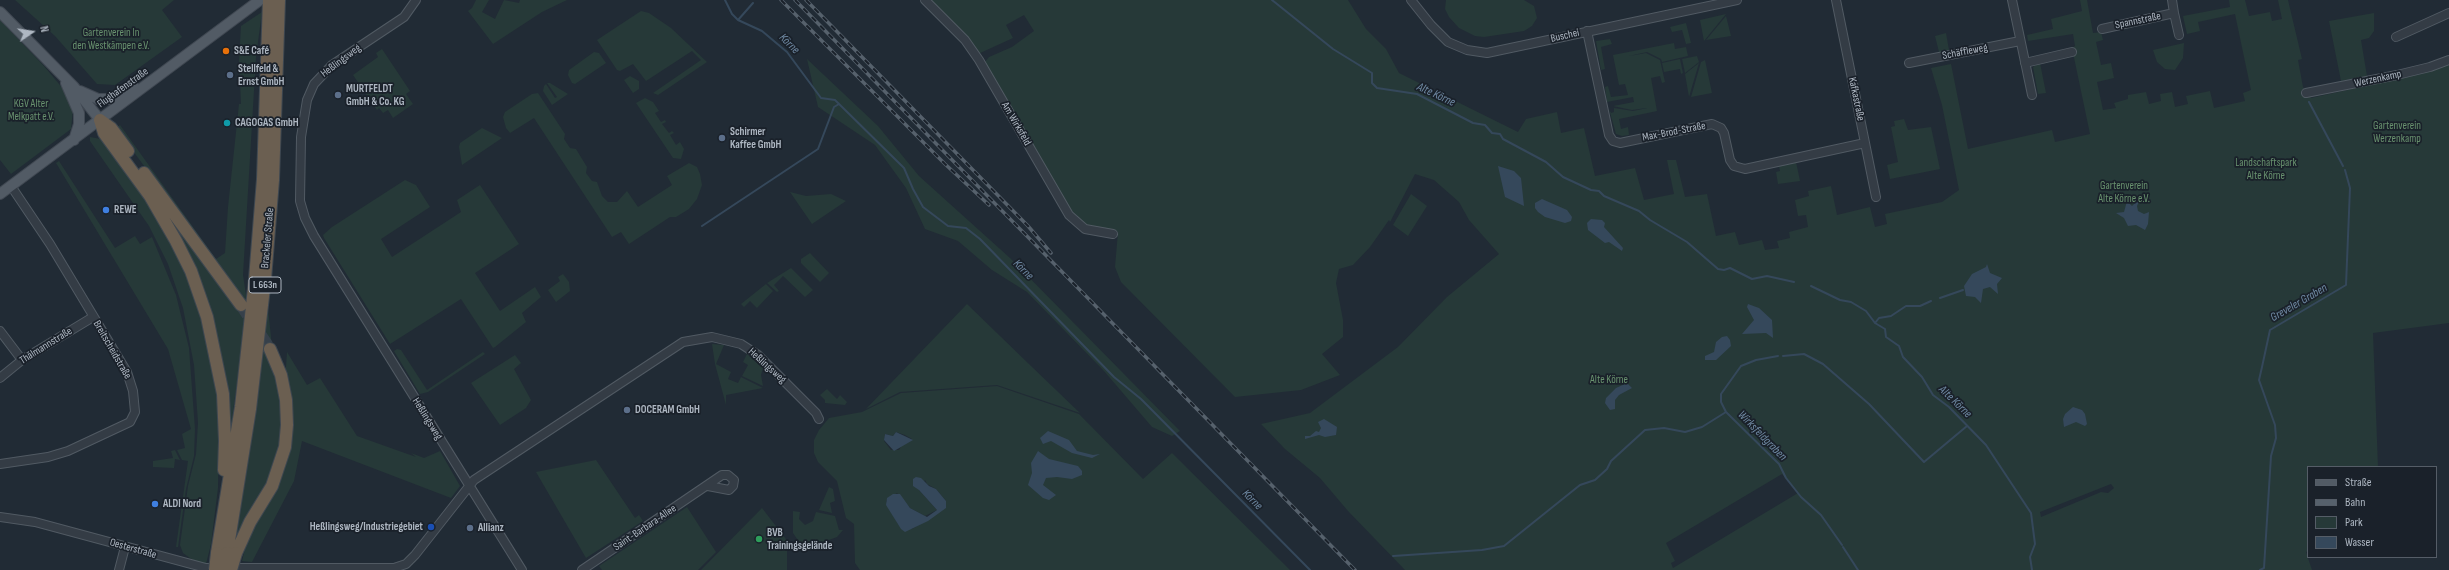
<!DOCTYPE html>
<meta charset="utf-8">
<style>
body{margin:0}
#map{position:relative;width:2449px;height:570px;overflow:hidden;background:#212b35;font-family:"Sofia Sans Condensed",sans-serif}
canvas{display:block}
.legend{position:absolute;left:2307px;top:466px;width:130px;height:92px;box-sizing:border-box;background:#1a212a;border:1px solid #555d67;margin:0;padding:5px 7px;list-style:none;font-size:12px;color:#aeb7c2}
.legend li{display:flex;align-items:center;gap:8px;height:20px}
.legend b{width:20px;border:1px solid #555d67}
.north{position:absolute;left:12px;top:12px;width:40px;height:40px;-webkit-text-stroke:3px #1a212a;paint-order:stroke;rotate:77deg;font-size:11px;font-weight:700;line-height:16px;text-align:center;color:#aeb7c2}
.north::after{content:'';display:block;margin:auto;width:14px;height:18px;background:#aeb7c2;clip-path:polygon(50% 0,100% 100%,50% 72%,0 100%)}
</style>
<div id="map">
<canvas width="2449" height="570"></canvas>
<ul class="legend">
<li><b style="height:5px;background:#525b65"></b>Straße</li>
<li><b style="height:5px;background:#56616c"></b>Bahn</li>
<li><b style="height:11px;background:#263938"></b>Park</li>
<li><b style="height:11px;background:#35485b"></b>Wasser</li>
</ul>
<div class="north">N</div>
</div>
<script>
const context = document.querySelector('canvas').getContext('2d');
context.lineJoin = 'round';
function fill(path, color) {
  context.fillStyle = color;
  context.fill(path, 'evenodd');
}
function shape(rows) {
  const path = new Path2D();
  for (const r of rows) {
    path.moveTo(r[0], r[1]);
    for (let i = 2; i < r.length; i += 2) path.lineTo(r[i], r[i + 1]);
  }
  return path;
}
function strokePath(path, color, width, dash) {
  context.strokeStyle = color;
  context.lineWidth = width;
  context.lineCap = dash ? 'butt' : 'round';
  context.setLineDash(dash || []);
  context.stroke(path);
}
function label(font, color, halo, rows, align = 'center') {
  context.font = font + ' "Sofia Sans Condensed",sans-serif';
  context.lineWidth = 3.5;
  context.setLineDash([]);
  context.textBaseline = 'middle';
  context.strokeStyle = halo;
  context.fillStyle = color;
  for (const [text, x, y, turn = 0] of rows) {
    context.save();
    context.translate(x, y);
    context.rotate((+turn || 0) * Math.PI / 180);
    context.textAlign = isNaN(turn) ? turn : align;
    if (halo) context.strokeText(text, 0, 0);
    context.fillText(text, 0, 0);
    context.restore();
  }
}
const green = shape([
 [15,0,174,0,162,10,182,37,115,85,97,84,55,36],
 [476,0,489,0,482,12,495,19,504,0,519,3,520,0,567,0,542,12,493,44,468,11,472,8],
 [929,0,1348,0,1366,29,1386,49,1399,73,1518,132,1526,119,1557,112,1561,133,1584,128,1595,176,1635,168,1644,200,1674,194,1667,160,1676,160,1685,197,1707,194,1716,236,1735,232,1739,245,1762,240,1765,250,1779,248,1777,241,1790,238,1789,232,1808,227,1806,215,1798,216,1795,200,1809,196,1808,191,1831,186,1837,215,1870,207,1875,227,1887,224,1885,214,1942,202,1959,190,1942,105,1931,68,1951,64,1968,149,2052,130,2055,142,2090,134,2072,48,2075,46,2073,34,2028,41,2027,35,2053,29,2051,19,2082,11,2080,0,2087,0,2093,33,2101,32,2103,40,2096,42,2101,65,2111,63,2114,78,2097,82,2103,110,2116,108,2114,103,2128,99,2128,95,2146,92,2149,104,2161,101,2160,94,2172,92,2175,107,2188,104,2186,96,2210,91,2214,108,2245,101,2243,93,2251,90,2235,14,2198,22,2200,31,2187,34,2183,16,2230,7,2229,0,2245,0,2249,16,2270,12,2272,21,2282,19,2278,0,2288,0,2302,59,2298,60,2303,87,2311,98,2425,73,2449,63,2449,323,2373,333,2378,467,2308,467,2308,551,2306,552,2312,570,1405,570,1348,511,1320,478,1285,449,1261,424,1310,413,1398,347,1447,297,1499,254,1469,220,1459,202,1434,180,1415,174,1390,222,1389,220,1370,247,1353,265,1339,269,1336,283,1343,320,1343,337,1322,354,1340,375,1301,390,1235,397,1121,282,1115,267,1118,232,1089,228,1076,220,984,63,989,57,1012,47,1034,31,1024,15,1006,25,1013,38,978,54],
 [1782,474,1798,493,1673,568,1671,563,1675,561,1666,543],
 [2111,484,2114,488,2108,493,2101,492,2041,517,2040,512],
 [1446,0,1524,0,1534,6,1537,18,1532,26,1524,31,1484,37,1475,36,1459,28,1449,17,1445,9],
 [641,11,649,13,671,28,707,62,658,95,653,93,701,60,692,51,646,81,633,64,620,71,617,70,597,40],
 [262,12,256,57,243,275,246,295,245,321,228,450,206,305,110,132,237,307,234,307,237,308,246,300,238,290,243,300,116,128,120,125,216,259,225,253,228,207,239,104,241,104,239,60,241,26],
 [2374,13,2374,31,2369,38,2361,40,2367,76,2341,81,2329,21],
 [1726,14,1704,41,1700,20],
 [1726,16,1731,36,1706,40],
 [0,20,44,66,69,96,73,109,71,129,11,174,0,160],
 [1686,23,1691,43,1686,44,1682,30,1672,32,1670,27],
 [1946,33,1949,50,1939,52,1935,36],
 [1610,39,1612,44,1601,47,1605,69,1601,70,1596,41],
 [1674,43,1675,49,1686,47,1688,56,1662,62,1661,59,1647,52,1629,56,1646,53,1660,60,1665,82,1662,83,1660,76,1651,78,1657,111,1619,119,1621,129,1628,127,1629,135,1622,136,1616,134,1609,109,1611,113,1614,112,1614,108,1633,111,1647,108,1632,110,1613,106,1634,102,1633,97,1607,102,1605,87,1608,86,1611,97,1628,95,1625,84,1619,85,1613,55],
 [2184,43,2183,58,2175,70,2165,69,2157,62,2153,50],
 [382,49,410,91,406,94,413,104,393,118,388,110,383,113,379,108,377,110,353,75,378,57,376,53],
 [594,52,599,53,606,63,575,84,572,83,568,75,569,70],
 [1697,56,1699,62,1685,73,1682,59],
 [807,59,878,126,919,176,1010,258,1180,431,1172,436,1152,427,1104,371,1027,292,992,270,958,241,925,229,906,188,875,145,818,107],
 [1680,59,1683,73,1681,74,1680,69,1664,72,1662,63],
 [1705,60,1712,93,1691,97,1701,62],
 [1699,63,1689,97,1685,74],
 [2040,63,2046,93,2038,94,2033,67],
 [630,76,639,81,639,89,633,93,624,80],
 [547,83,550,83,568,94,552,105,543,91,544,86,546,84,555,98,557,97],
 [538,93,565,134,564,139,570,148,576,149,587,167,586,173,592,181,597,182,602,196,608,202,617,202,627,191,638,207,672,185,667,176,689,163,697,167,700,174,702,185,697,199,689,209,676,217,670,217,629,244,621,232,612,237,534,118,510,133,506,128,503,117,505,112,532,94],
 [645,98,653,102,659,111,655,113,661,122,665,120,666,122,662,124,669,133,672,131,674,133,670,135,676,145,680,142,684,149,681,159,673,158,636,103],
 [1904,119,1908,130,1931,127,1940,169,1890,179,1887,165,1898,162,1891,127,1895,126,1894,121],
 [482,128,502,138,462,165,459,147,460,143],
 [90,137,101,139,104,137,164,225,182,261,200,312,216,384,219,418,218,488,211,544,206,564,194,561,183,553,180,545,188,486,196,454,198,423,194,365,183,308,168,264,149,226,90,141],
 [59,161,115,248,135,236,140,244,152,237,176,295,189,348,195,429,194,456,186,489,178,547,176,547,188,461,182,460,177,450,185,448,182,434,191,429,168,349,56,163],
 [1796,162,1800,181,1778,184,1776,172,1780,171,1779,166],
 [405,180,416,185,430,207,381,239,392,257,461,212,457,200,480,185,519,244,475,273,500,311,535,287,541,297,522,313,526,322,495,347,493,348,461,299,390,344,324,238,323,235,332,227],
 [790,192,806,196,831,194,846,201,812,224],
 [1411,194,1427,206,1408,236,1393,225],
 [810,253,829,273,820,282,801,263,801,259],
 [791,268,813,290,805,297,783,276,774,285,779,291,777,292,767,283],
 [563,274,569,282,570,291,556,302,548,290,560,281,558,277],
 [766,284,773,291,757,308,750,301,744,307,741,304],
 [967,304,1031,366,1080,413,997,385,900,392,866,409],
 [268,308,274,366,284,409,279,459,233,549,259,384],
 [712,344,724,345,716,364,731,372,728,379,738,383,741,377,763,388,726,395,726,405,715,364],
 [397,349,401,350,427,390,483,352,485,354,428,392,420,394,394,351],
 [287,352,307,385,320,378,357,436,416,457,411,453,424,458,440,451,460,486,451,498,302,441,294,481,252,562,242,561,247,541,278,484],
 [747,354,763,368,761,375,763,386,742,376,748,365,743,362],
 [515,355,521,363,514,369,531,400,526,408,500,425,471,383],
 [997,386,1079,414,1143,479,1172,453,1290,570,860,570,855,563,854,524,846,518,837,481,818,462,814,453,814,440,819,430,829,418,862,412,901,393],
 [896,432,905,435,912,439,903,443,899,450,891,450,884,441,885,434,893,436],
 [925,480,927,484,936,489,946,501,939,512,912,529,898,524,886,501,897,493,910,508,925,516,937,510,919,490],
 [827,389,837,399,840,395,847,402,845,405,825,403,825,400,820,395],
 [175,450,180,460,175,459,174,468,153,467,153,461,173,458,171,451],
 [596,460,635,518,639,515,643,521,586,558,536,472],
 [829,487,833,489,835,501,830,503,832,513,819,510],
 [687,507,716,552,698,570,602,570,599,566],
 [762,508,792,547,787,551,787,570,701,570],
 [793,511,800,512,799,519,805,525,813,521,816,512,835,516,839,530,843,530,837,537,804,549,793,533]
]);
const water = shape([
 [1498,166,1514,171,1521,178,1524,206,1505,197],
 [2141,197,2137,206,2138,211,2144,214,2149,212,2148,224,2145,230,2136,225,2128,226,2124,218,2116,213,2124,212,2127,201,2132,206],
 [1542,199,1567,210,1572,217,1571,221,1565,223,1545,217,1538,212,1535,208,1535,203],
 [1591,219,1602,220,1605,223,1604,227,1623,248,1622,251,1609,242,1605,243,1588,230,1587,223],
 [1987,264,1990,273,2002,278,1997,284,1998,294,1990,287,1983,289,1981,303,1975,297,1966,296,1964,286,1972,274,1986,267],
 [1748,304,1759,308,1772,320,1773,338,1766,333,1742,334,1754,320,1747,307],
 [1727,336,1730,340,1731,346,1716,360,1705,360,1705,356,1714,352,1716,342,1722,337],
 [1627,383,1632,388,1619,395,1615,400,1615,409,1610,410,1605,403,1606,398,1616,388],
 [2073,407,2082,410,2085,414,2087,424,2085,426,2076,422,2064,427,2063,419,2065,414],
 [1324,419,1337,427,1336,435,1325,437,1319,435,1305,439,1305,436,1310,436,1316,431,1319,432,1321,428,1318,422],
 [1048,431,1069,440,1077,451,1093,455,1100,454,1092,458,1072,453,1051,441,1043,444,1040,438],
 [896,432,913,440,894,451,884,440,885,434,893,436],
 [1038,451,1049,459,1078,466,1082,471,1082,475,1072,479,1057,477,1046,478,1043,485,1056,495,1049,500,1043,498,1028,485,1032,473,1031,463],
 [916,477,921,478,929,486,936,489,946,501,946,508,928,521,905,532,901,529,886,505,887,498,893,494,900,494,910,508,927,517,937,510,919,490,913,486,913,479]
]);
const stream = shape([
 [725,0,732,14,738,20,762,31,787,52,821,98,835,100,904,168,913,189,923,207,948,226,966,228,980,239,1114,377,1141,399,1310,570],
 [1272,0,1333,49,1372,73,1372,83,1377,88,1417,94,1473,123,1485,125,1492,133,1500,134,1503,139,1546,162,1563,177,1591,190,1599,191,1604,196,1639,211,1650,220,1687,242,1718,269,1724,270,1730,268,1752,279,1767,276,1794,282],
 [738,20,753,3],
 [2309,102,2343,166],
 [702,226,818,149,834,107,839,104],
 [1811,286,1840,300,1851,302,1866,311,1875,323,1885,329,1886,337,1899,346,1903,357,1922,377,1933,395,1949,407,1986,445,2031,513,2035,544,2030,557,2032,570],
 [1940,298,1963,290],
 [1875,323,1879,318,1891,316,1906,306,1920,306,1931,301],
 [1778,356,1756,360,1741,366,1721,394,1721,402,1726,412,1779,464,1786,478,1801,497,1821,515,1842,545],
 [1783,356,1804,354,1823,364,1869,404,1924,462,1967,426],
 [1843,547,1858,570],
 [1393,556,1482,550,1504,546,1580,485,1595,480,1607,469,1611,461,1645,430,1664,428,1685,432,1702,427,1726,412],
 [2260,570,2264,568,2271,456,2276,438,2275,425,2259,380,2262,367,2270,330,2346,285,2350,188,2345,170]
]);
const highwayTunnel = shape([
 [241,305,270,349]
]);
const minor = shape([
 [416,0,404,17,332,65,314,84,307,100,301,137,300,201,305,218,314,236,522,570],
 [925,0,965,40,979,60,1069,215,1085,229,1113,234],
 [1411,0,1431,25,1448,42,1467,50,1487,53,1737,0],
 [1836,0,1876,197],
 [2012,0,2032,95],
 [2174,13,2179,35],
 [2102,29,2174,13,2172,0],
 [1587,31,1609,135,1613,141,1620,143,1712,124,1721,128,1724,133,1730,160,1734,166,1745,169,1865,143],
 [2396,37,2449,13],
 [1909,63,2020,41],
 [2025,63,2072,52],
 [2306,93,2397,75,2430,67,2449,60],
 [0,331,22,360],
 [0,378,22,360,93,317],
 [0,464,48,457,68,451,130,422,135,412,133,391,127,372,50,244,11,186],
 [0,517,35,522,206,568,394,568,406,564,415,555,474,480,683,342,712,337,741,344,758,355,816,413,819,419],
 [119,570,125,547],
 [582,570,722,475,728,475,734,480,733,486,729,490,708,486]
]);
const major = shape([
 [0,12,74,87,100,120],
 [66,83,79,113,79,124,74,140],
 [80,91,98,99,110,99,134,87],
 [0,194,260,0]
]);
const highway = shape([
 [100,120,104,133,150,196,176,241,191,271,207,317,223,394,225,441,224,470],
 [100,120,111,128,128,151],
 [144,173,241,305],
 [217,553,241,407,255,279,263,179,269,0],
 [227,553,250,409,265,279,273,180,279,0],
 [236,553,250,522,272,486,285,447,287,425,286,400,281,375,270,349]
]);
const rail = shape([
 [781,0,945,164,989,205],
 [795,0,1355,570],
 [806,0,1028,226,1051,253]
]);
const highwayBridge = shape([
 [215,570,217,553],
 [224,570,227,553],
 [231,570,236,553]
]);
const markers = [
 [226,51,4,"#e8710a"],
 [230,75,4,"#5c6f8a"],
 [338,95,4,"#5c6f8a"],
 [227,123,4,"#0f9aa8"],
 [722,138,4,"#5c6f8a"],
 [106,210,4,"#3f7fe0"],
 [627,410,4,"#5c6f8a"],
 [155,504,4,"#3f7fe0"],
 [431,527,4,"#1a4fb4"],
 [470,528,4,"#5c6f8a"],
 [759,539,4,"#2e9e5b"]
];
const shields = [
 [265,285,32]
];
const shieldNames = [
 ["L 663n",265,285]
];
const streetNames = [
 ["Spannstraße",2138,21,-12],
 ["Buschei",1565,36,-13],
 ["Schäffleweg",1965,52,-11],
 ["Heßlingsweg",341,61,-37],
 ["Werzenkamp",2378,79,-12],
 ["Flughafenstraße",123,88,-36],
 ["Kafkastraße",1856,99,78],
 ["Am Wirksfeld",1016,124,60],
 ["Max-Brod-Straße",1674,132,-11],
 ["Brackeler Straße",268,238,-85],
 ["Thälmannstraße",46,346,-32],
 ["Breitscheidstraße",112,350,60],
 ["Heßlingsweg",767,366,42],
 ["Heßlingsweg",427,419,58],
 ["Saint-Barbara-Allee",645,528,-34],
 ["Oesterstraße",133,549,16]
];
const parkNames = [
 ["Gartenverein In",111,33],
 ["den Westkämpen e.V.",111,46],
 ["KGV Alter",31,104],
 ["Melkpatt e.V.",31,117],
 ["Gartenverein",2397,126],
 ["Werzenkamp",2397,139],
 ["Landschaftspark",2266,163],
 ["Alte Körne",2266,176],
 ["Gartenverein",2124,186],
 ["Alte Körne e.V.",2124,199],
 ["Alte Körne",1609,380]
];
const poiNames = [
 ["S&E Café",234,51],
 ["Stellfeld &",238,69],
 ["Ernst GmbH",238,82],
 ["MURTFELDT",346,89],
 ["GmbH & Co. KG",346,102],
 ["CAGOGAS GmbH",235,123],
 ["Schirmer",730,132],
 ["Kaffee GmbH",730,145],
 ["REWE",114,210],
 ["DOCERAM GmbH",635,410],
 ["ALDI Nord",163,504],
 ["Heßlingsweg/Industriegebiet",423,527,"right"],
 ["Allianz",478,528],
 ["BVB",767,533],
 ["Trainingsgelände",767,546]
];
const waterNames = [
 ["Körne",789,44,45],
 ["Alte Körne",1436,95,25],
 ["Körne",1023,270,45],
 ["Greveler Graben",2299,303,-30],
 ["Alte Körne",1955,402,44],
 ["Wirksfeldgraben",1762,436,46],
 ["Körne",1252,500,45]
];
fill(green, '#263938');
fill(water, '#35485b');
strokePath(stream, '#35485b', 2);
strokePath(highwayTunnel, '#36404a', 12, [12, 6]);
strokePath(minor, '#515a63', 10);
strokePath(major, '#404852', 12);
strokePath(highway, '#3e4750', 14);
strokePath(minor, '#343c45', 8);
strokePath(major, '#525b65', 10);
strokePath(highway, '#6b5f51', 12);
strokePath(rail, '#56616c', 3.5);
strokePath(rail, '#1a212a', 2, [6]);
strokePath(highwayBridge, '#3e4750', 14, []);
strokePath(highwayBridge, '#6b5f51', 12);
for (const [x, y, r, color] of markers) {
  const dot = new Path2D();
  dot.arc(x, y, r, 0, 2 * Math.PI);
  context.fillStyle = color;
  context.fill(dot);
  strokePath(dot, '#1a212a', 1.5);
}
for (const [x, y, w] of shields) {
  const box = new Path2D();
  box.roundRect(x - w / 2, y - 8, w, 16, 3);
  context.fillStyle = '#1a212a';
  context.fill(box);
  strokePath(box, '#aeb7c2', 1);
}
label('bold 10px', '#aeb7c2', null, shieldNames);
label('11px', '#aeb7c2', '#1a212a', streetNames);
label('11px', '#68916e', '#1a212a', parkNames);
label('bold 11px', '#aeb7c2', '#1a212a', poiNames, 'left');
label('italic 12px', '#708aa4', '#1a212a', waterNames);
</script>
